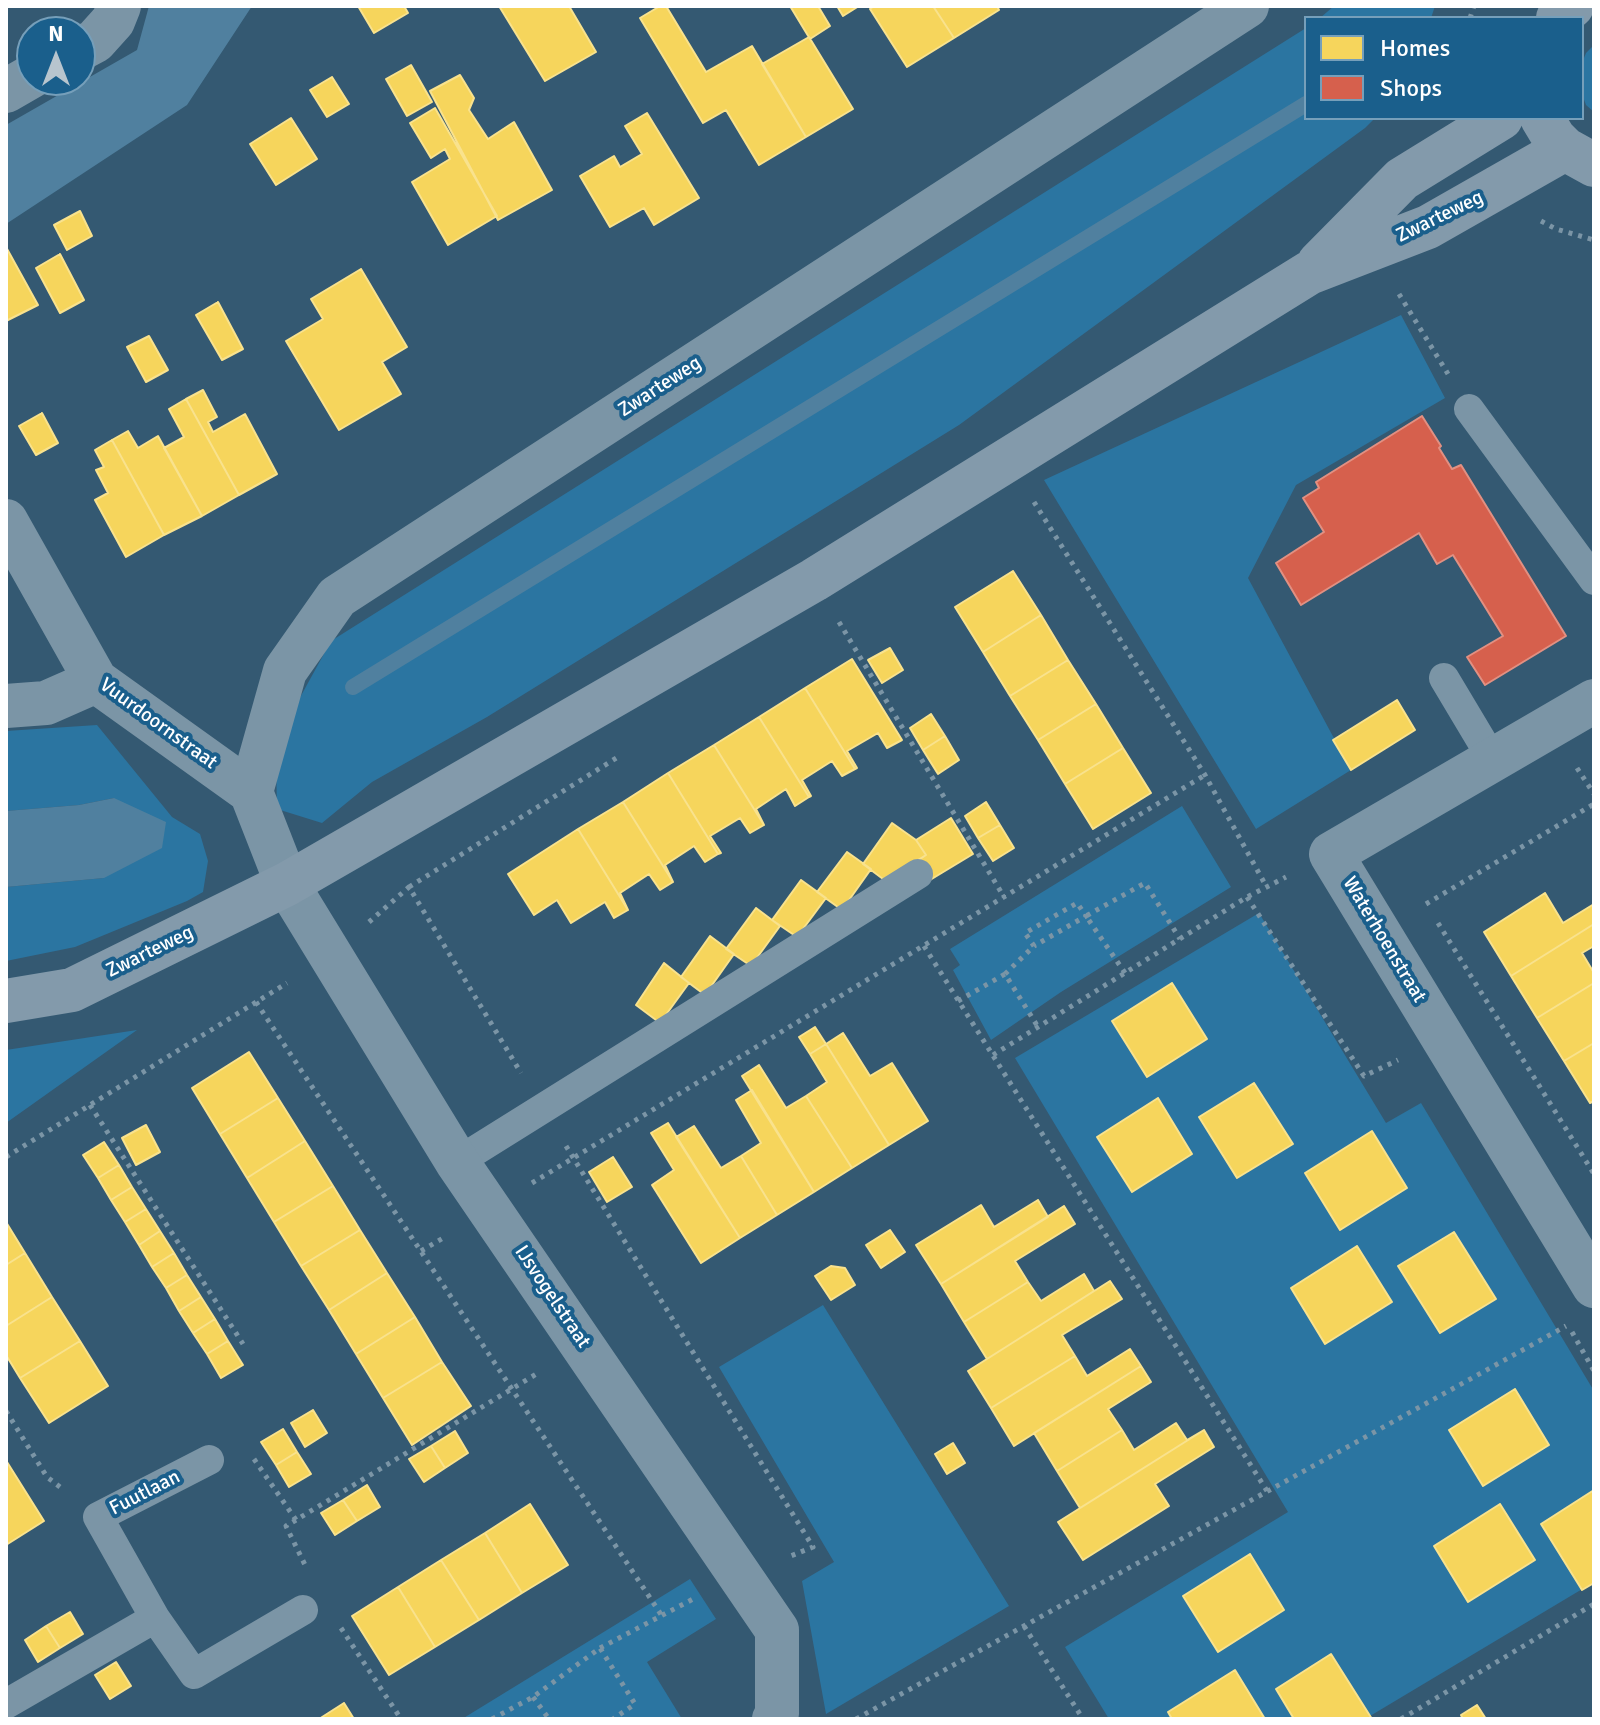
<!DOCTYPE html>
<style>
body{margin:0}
#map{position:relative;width:1600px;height:1725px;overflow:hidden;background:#345972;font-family:Signika,sans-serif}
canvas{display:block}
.frame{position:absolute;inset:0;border:8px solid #fff;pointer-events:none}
.legend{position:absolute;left:1304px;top:16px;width:280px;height:104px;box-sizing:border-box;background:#1a5f8c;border:2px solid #769fba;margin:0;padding:10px 14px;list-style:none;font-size:24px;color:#fff}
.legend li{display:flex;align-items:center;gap:16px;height:40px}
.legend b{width:40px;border:2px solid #769fba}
.north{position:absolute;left:16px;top:16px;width:80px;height:80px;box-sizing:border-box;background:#1a5f8c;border:2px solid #769fba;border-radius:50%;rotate:0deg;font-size:22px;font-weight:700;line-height:32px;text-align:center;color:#fff}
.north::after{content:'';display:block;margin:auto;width:28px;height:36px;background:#b8c5ce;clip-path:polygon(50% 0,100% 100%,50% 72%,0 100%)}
</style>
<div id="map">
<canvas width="1600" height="1725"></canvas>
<div class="frame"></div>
<ul class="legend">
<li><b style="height:22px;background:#f6d55c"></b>Homes</li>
<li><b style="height:22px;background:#d6604d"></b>Shops</li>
</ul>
<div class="north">N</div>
</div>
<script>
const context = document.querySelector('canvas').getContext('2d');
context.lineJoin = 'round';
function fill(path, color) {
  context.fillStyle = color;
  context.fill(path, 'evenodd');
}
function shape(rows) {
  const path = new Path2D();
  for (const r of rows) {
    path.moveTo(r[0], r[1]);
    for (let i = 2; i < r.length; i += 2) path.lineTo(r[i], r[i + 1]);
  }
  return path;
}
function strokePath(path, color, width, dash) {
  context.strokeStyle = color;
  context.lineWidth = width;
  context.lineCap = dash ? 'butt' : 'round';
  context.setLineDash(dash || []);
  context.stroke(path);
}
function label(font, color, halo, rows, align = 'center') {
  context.font = font + ' Signika,sans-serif';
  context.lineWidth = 8;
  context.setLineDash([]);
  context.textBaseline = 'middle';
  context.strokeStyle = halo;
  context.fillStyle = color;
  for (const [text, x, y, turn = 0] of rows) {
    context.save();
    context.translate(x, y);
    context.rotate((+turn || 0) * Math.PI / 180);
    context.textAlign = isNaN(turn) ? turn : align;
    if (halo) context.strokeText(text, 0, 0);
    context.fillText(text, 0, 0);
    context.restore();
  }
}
const green = shape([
 [1334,6,1435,6,1431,18,1320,18],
 [1306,28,1306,118,1375,118,1365,128,959,425,487,717,372,782,322,823,277,809,276,760,297,703,331,641],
 [1594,45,1594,112,1586,105,1582,94,1582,63,1586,53],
 [1401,315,1445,398,1296,485,1248,578,1351,770,1256,829,1044,480],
 [97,725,172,817,200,834,208,861,203,892,187,901,75,947,6,961,6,887,104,878,114,798,79,805,6,811,6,731],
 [1182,806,1231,887,1061,992,991,1040,953,970,960,965,950,949],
 [1259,913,1386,1123,1421,1103,1594,1391,1594,1582,1365,1719,1109,1719,1065,1647,1288,1512,1015,1058],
 [137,1030,6,1123,6,1050],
 [823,1305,1009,1606,826,1714,802,1581,834,1562,719,1367],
 [690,1579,716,1619,647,1662,682,1719,462,1719]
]);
const water = shape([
 [149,6,252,6,187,105,6,224,6,125,137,50],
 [114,798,166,822,162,848,104,878,6,887,6,811,79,805]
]);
const homes = shape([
 [358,6,404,6,408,13,374,33,358,6],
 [499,6,569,6,596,52,545,81,499,6],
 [660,6,666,6,706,72,752,46,806,137,759,165,726,110,703,123,640,18,660,6],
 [790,6,818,6,830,26,810,39,790,6],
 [837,6,859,6,843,16,837,6],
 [874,6,933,6,954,38,907,67,870,9,874,6],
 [933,6,997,6,999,10,954,38,933,6],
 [809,37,853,109,806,137,762,64,809,37],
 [411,65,432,102,407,116,386,79,411,65],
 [460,75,474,98,469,110,488,139,514,122,552,190,498,220,430,91,460,75],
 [332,77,349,104,327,117,310,90,332,77],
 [435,108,497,216,448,245,412,182,450,159,445,149,431,158,410,123,435,108],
 [647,113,699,198,654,225,644,208,610,227,580,176,614,156,620,167,642,154,625,126,647,113],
 [291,118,317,159,276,185,250,144,291,118],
 [80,211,92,236,67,250,54,225,80,211],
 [6,247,38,305,6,321,6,247],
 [60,254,84,300,60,313,36,268,60,254],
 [361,269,407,347,382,362,401,394,339,430,286,341,323,319,311,299,361,269],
 [218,302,243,349,222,360,196,315,218,302],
 [149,336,168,370,146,382,127,347,149,336],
 [203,390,217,417,208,422,213,432,245,414,277,474,239,495,186,399,203,390],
 [186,399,239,495,202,516,164,448,184,437,169,409,186,399],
 [42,413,58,443,36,455,19,426,42,413],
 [128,431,138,448,158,436,202,516,164,535,112,440,128,431],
 [112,440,164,535,126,557,95,500,108,493,96,470,104,467,95,450,112,440],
 [1013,571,1041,615,983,652,955,607,1013,571],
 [1041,615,1068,660,1010,696,983,652,1041,615],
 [890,648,903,670,882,683,868,660,890,648],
 [852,659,902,740,887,748,878,733,847,751,857,768,855,769,805,688,852,659],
 [1068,660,1096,704,1038,740,1010,696,1068,660],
 [805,688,855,769,842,776,832,761,802,780,811,796,809,797,759,717,805,688],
 [1397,700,1415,730,1351,770,1333,740,1397,700],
 [1096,704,1123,748,1065,784,1038,740,1096,704],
 [931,714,945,736,923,750,910,728,931,714],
 [759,717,809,797,795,806,786,789,756,809,764,825,714,745,759,717],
 [945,736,959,760,938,774,923,750,945,736],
 [714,745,764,825,750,833,740,818,710,836,721,853,718,854,668,773,714,745],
 [1123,748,1151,793,1093,829,1065,784,1123,748],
 [668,773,718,854,705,862,694,846,665,865,673,882,623,802,668,773],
 [623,802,673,882,660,890,649,874,620,893,628,910,578,829,623,802],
 [986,802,1000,825,978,838,965,816,986,802],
 [951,818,973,854,930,880,918,860,926,855,916,840,951,818],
 [892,823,916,840,926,855,887,882,863,864,892,823],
 [1000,825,1014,848,993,861,978,838,1000,825],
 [578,829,628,910,614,918,605,902,571,923,557,900,534,915,508,874,578,829],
 [847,852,871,869,842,910,817,892,847,852],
 [801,880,826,898,797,937,772,920,801,880],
 [1545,893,1563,923,1594,904,1594,924,1511,976,1484,932,1545,893],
 [756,908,780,926,751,966,726,949,756,908],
 [1594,924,1594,946,1582,953,1594,973,1594,983,1537,1018,1511,976,1594,924],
 [710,936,734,954,705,995,681,977,710,936],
 [664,963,689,983,660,1023,636,1005,664,963],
 [1172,983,1207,1039,1147,1077,1112,1021,1172,983],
 [1594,983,1594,1043,1564,1061,1537,1018,1594,983],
 [815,1027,826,1044,810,1054,799,1037,815,1027],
 [843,1033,870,1076,892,1063,928,1121,889,1145,826,1044,843,1033],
 [1594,1043,1594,1101,1590,1103,1564,1061,1594,1043],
 [826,1044,889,1145,852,1168,806,1096,827,1082,810,1054,826,1044],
 [249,1052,278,1098,220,1134,192,1088,249,1052],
 [759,1065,786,1108,806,1096,852,1168,814,1192,742,1076,759,1065],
 [1254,1083,1293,1144,1237,1178,1199,1117,1254,1083],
 [752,1090,814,1192,777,1215,741,1156,761,1143,736,1100,752,1090],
 [278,1098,305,1141,247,1178,220,1134,278,1098],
 [1158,1098,1192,1154,1132,1192,1097,1137,1158,1098],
 [668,1123,740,1238,701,1263,652,1185,674,1170,651,1133,668,1123],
 [146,1125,160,1152,136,1165,122,1138,146,1125],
 [694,1126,721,1168,741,1156,777,1215,740,1238,676,1137,694,1126],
 [1372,1131,1407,1188,1340,1230,1305,1173,1372,1131],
 [305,1141,333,1186,274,1222,247,1178,305,1141],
 [104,1142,119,1165,98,1178,83,1155,104,1142],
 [613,1157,632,1187,607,1202,589,1172,613,1157],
 [119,1165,132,1187,111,1200,98,1178,119,1165],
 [333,1186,360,1230,301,1266,274,1222,333,1186],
 [132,1187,146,1209,125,1222,111,1200,132,1187],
 [1038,1200,1048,1217,941,1284,916,1245,981,1205,994,1227,1038,1200],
 [1064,1206,1075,1224,1015,1261,1028,1282,964,1322,941,1284,1064,1206],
 [146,1209,160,1231,139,1245,125,1222,146,1209],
 [6,1222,25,1253,6,1265,6,1222],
 [360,1230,387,1273,329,1310,301,1266,360,1230],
 [890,1230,905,1252,881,1268,866,1245,890,1230],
 [160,1231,174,1253,152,1267,139,1245,160,1231],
 [1454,1232,1496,1299,1440,1333,1398,1266,1454,1232],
 [1357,1246,1392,1302,1325,1344,1291,1288,1357,1246],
 [25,1253,52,1297,6,1326,6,1265,25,1253],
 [174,1253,187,1275,166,1288,152,1267,174,1253],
 [831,1266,845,1268,855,1285,831,1300,815,1276,831,1266],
 [387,1273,415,1317,356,1354,329,1310,387,1273],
 [1084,1274,1094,1291,987,1359,964,1322,1028,1282,1041,1301,1084,1274],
 [187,1275,201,1297,179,1311,166,1288,187,1275],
 [1110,1281,1122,1299,1062,1335,1075,1356,991,1408,968,1371,1110,1281],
 [52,1297,80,1341,20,1378,6,1355,6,1326,52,1297],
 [201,1297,215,1319,193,1333,179,1311,201,1297],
 [415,1317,442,1362,383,1398,356,1354,415,1317],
 [215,1319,228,1341,207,1354,193,1333,215,1319],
 [80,1341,108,1386,49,1423,20,1378,80,1341],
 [228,1341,243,1365,221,1378,207,1354,228,1341],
 [1130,1349,1141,1366,1014,1446,991,1408,1075,1356,1087,1376,1130,1349],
 [442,1362,471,1406,412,1445,383,1398,442,1362],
 [1141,1366,1151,1382,1108,1409,1122,1430,1057,1471,1034,1433,1141,1366],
 [1515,1389,1549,1445,1483,1486,1449,1430,1515,1389],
 [313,1410,327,1433,305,1447,291,1423,313,1410],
 [1176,1423,1187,1440,1204,1430,1080,1508,1057,1471,1122,1430,1134,1450,1176,1423],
 [283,1429,297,1452,276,1465,261,1442,283,1429],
 [1204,1430,1214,1447,1155,1484,1169,1506,1083,1560,1058,1522,1204,1430],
 [455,1431,468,1453,445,1468,431,1446,455,1431],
 [953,1443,965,1463,947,1474,935,1454,953,1443],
 [431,1446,445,1468,424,1482,409,1459,431,1446],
 [297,1452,311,1474,289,1487,276,1465,297,1452],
 [7,1462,44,1521,6,1545,6,1463,7,1462],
 [367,1485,380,1507,357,1521,343,1500,367,1485],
 [1594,1490,1594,1583,1582,1590,1541,1524,1594,1490],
 [343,1500,357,1521,335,1535,321,1513,343,1500],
 [530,1504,568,1565,522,1593,485,1533,530,1504],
 [1500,1504,1535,1560,1468,1602,1434,1546,1500,1504],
 [485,1533,522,1593,479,1620,441,1560,485,1533],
 [1250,1554,1284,1610,1218,1652,1183,1596,1250,1554],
 [441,1560,479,1620,435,1647,398,1587,441,1560],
 [398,1587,435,1647,389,1675,352,1616,398,1587],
 [70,1612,83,1634,60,1648,46,1626,70,1612],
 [46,1626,60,1648,38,1662,25,1640,46,1626],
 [1331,1654,1372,1719,1294,1719,1276,1689,1331,1654],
 [116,1662,131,1686,110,1699,95,1675,116,1662],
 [1235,1670,1265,1719,1172,1719,1168,1712,1235,1670],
 [344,1703,354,1719,319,1719,344,1703],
 [1477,1705,1486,1719,1463,1719,1461,1715,1477,1705]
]);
const shops = shape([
 [1422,416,1441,446,1439,448,1452,469,1461,465,1566,636,1485,685,1467,657,1503,636,1453,555,1437,564,1419,533,1301,605,1276,563,1324,532,1303,498,1319,488,1316,482,1422,416]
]);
const stream = shape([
 [353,687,1306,104]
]);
const path = shape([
 [1470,18,1474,6],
 [1541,221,1556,229,1594,240],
 [1399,294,1448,374],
 [1034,502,1205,775,1266,886],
 [839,622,1004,897],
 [1577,768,1594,794],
 [409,887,618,757],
 [1247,897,1364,1076,1398,1060],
 [1426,904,1594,804],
 [369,922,409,887,521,1073],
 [1438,923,1594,1174],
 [924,946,1267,1491],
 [1125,973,1086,916,1145,883,1180,939],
 [1005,974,1034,946,1025,933,1077,903,1086,916,1034,946],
 [958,1001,1005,974,1038,1027],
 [256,1002,662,1616],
 [993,1055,1247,897,1286,877],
 [90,1105,243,1344],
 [566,1146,813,1547,788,1557],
 [6,1157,287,983],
 [532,1183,1205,775],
 [421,1251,445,1237],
 [1572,1332,1594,1371],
 [6,1411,47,1477,64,1490],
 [254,1459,296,1520,538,1373],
 [296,1520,286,1526,307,1569],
 [1024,1626,1083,1719],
 [341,1628,401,1719],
 [600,1648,695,1598],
 [533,1697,549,1719],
 [492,1719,533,1697,600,1648,635,1704,613,1719],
 [856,1719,1566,1326],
 [1401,1719,1594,1604]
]);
const lane = shape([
 [1469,409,1594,580],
 [1444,678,1493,760],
 [457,1162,918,874],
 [155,1618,194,1674,303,1610],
 [6,1704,155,1618,98,1517,209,1460]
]);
const street = shape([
 [80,49,95,41,113,21,119,6],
 [6,91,32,76],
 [6,521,96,681,251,792],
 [1594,701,1331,854,1594,1286],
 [6,706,46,703,96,681],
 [774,1719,777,1714,777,1630,457,1162,287,884,251,792,285,671,337,597,1247,6]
]);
const secondary = shape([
 [1558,18,1572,6],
 [1542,118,1554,138,1565,149,1594,165],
 [1319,263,1402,179,1501,118],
 [6,1001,72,990,287,884,814,580,1309,273,1428,227,1565,149]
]);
const streetNames = [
 ["Zwarteweg",1440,217,-26],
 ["Zwarteweg",660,387,-33],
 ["Vuurdoornstraat",158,724,36],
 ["Waterhoenstraat",1384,940,59],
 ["Zwarteweg",150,952,-26],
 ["IJsvogelstraat",552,1297,56],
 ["Fuutlaan",145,1493,-27]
];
fill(green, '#2b75a1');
fill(water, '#50809f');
fill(homes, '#f6d55c');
strokePath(homes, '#f9e28d', 2);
fill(shops, '#d6604d');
strokePath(shops, '#e29082', 2);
strokePath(stream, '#50809f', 16);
strokePath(path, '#7b95a6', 5, [4, 6]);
strokePath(lane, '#7b95a6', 30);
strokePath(street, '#7b95a6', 44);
strokePath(secondary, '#839aab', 44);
label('20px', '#fff', '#1a5f8c', streetNames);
</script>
